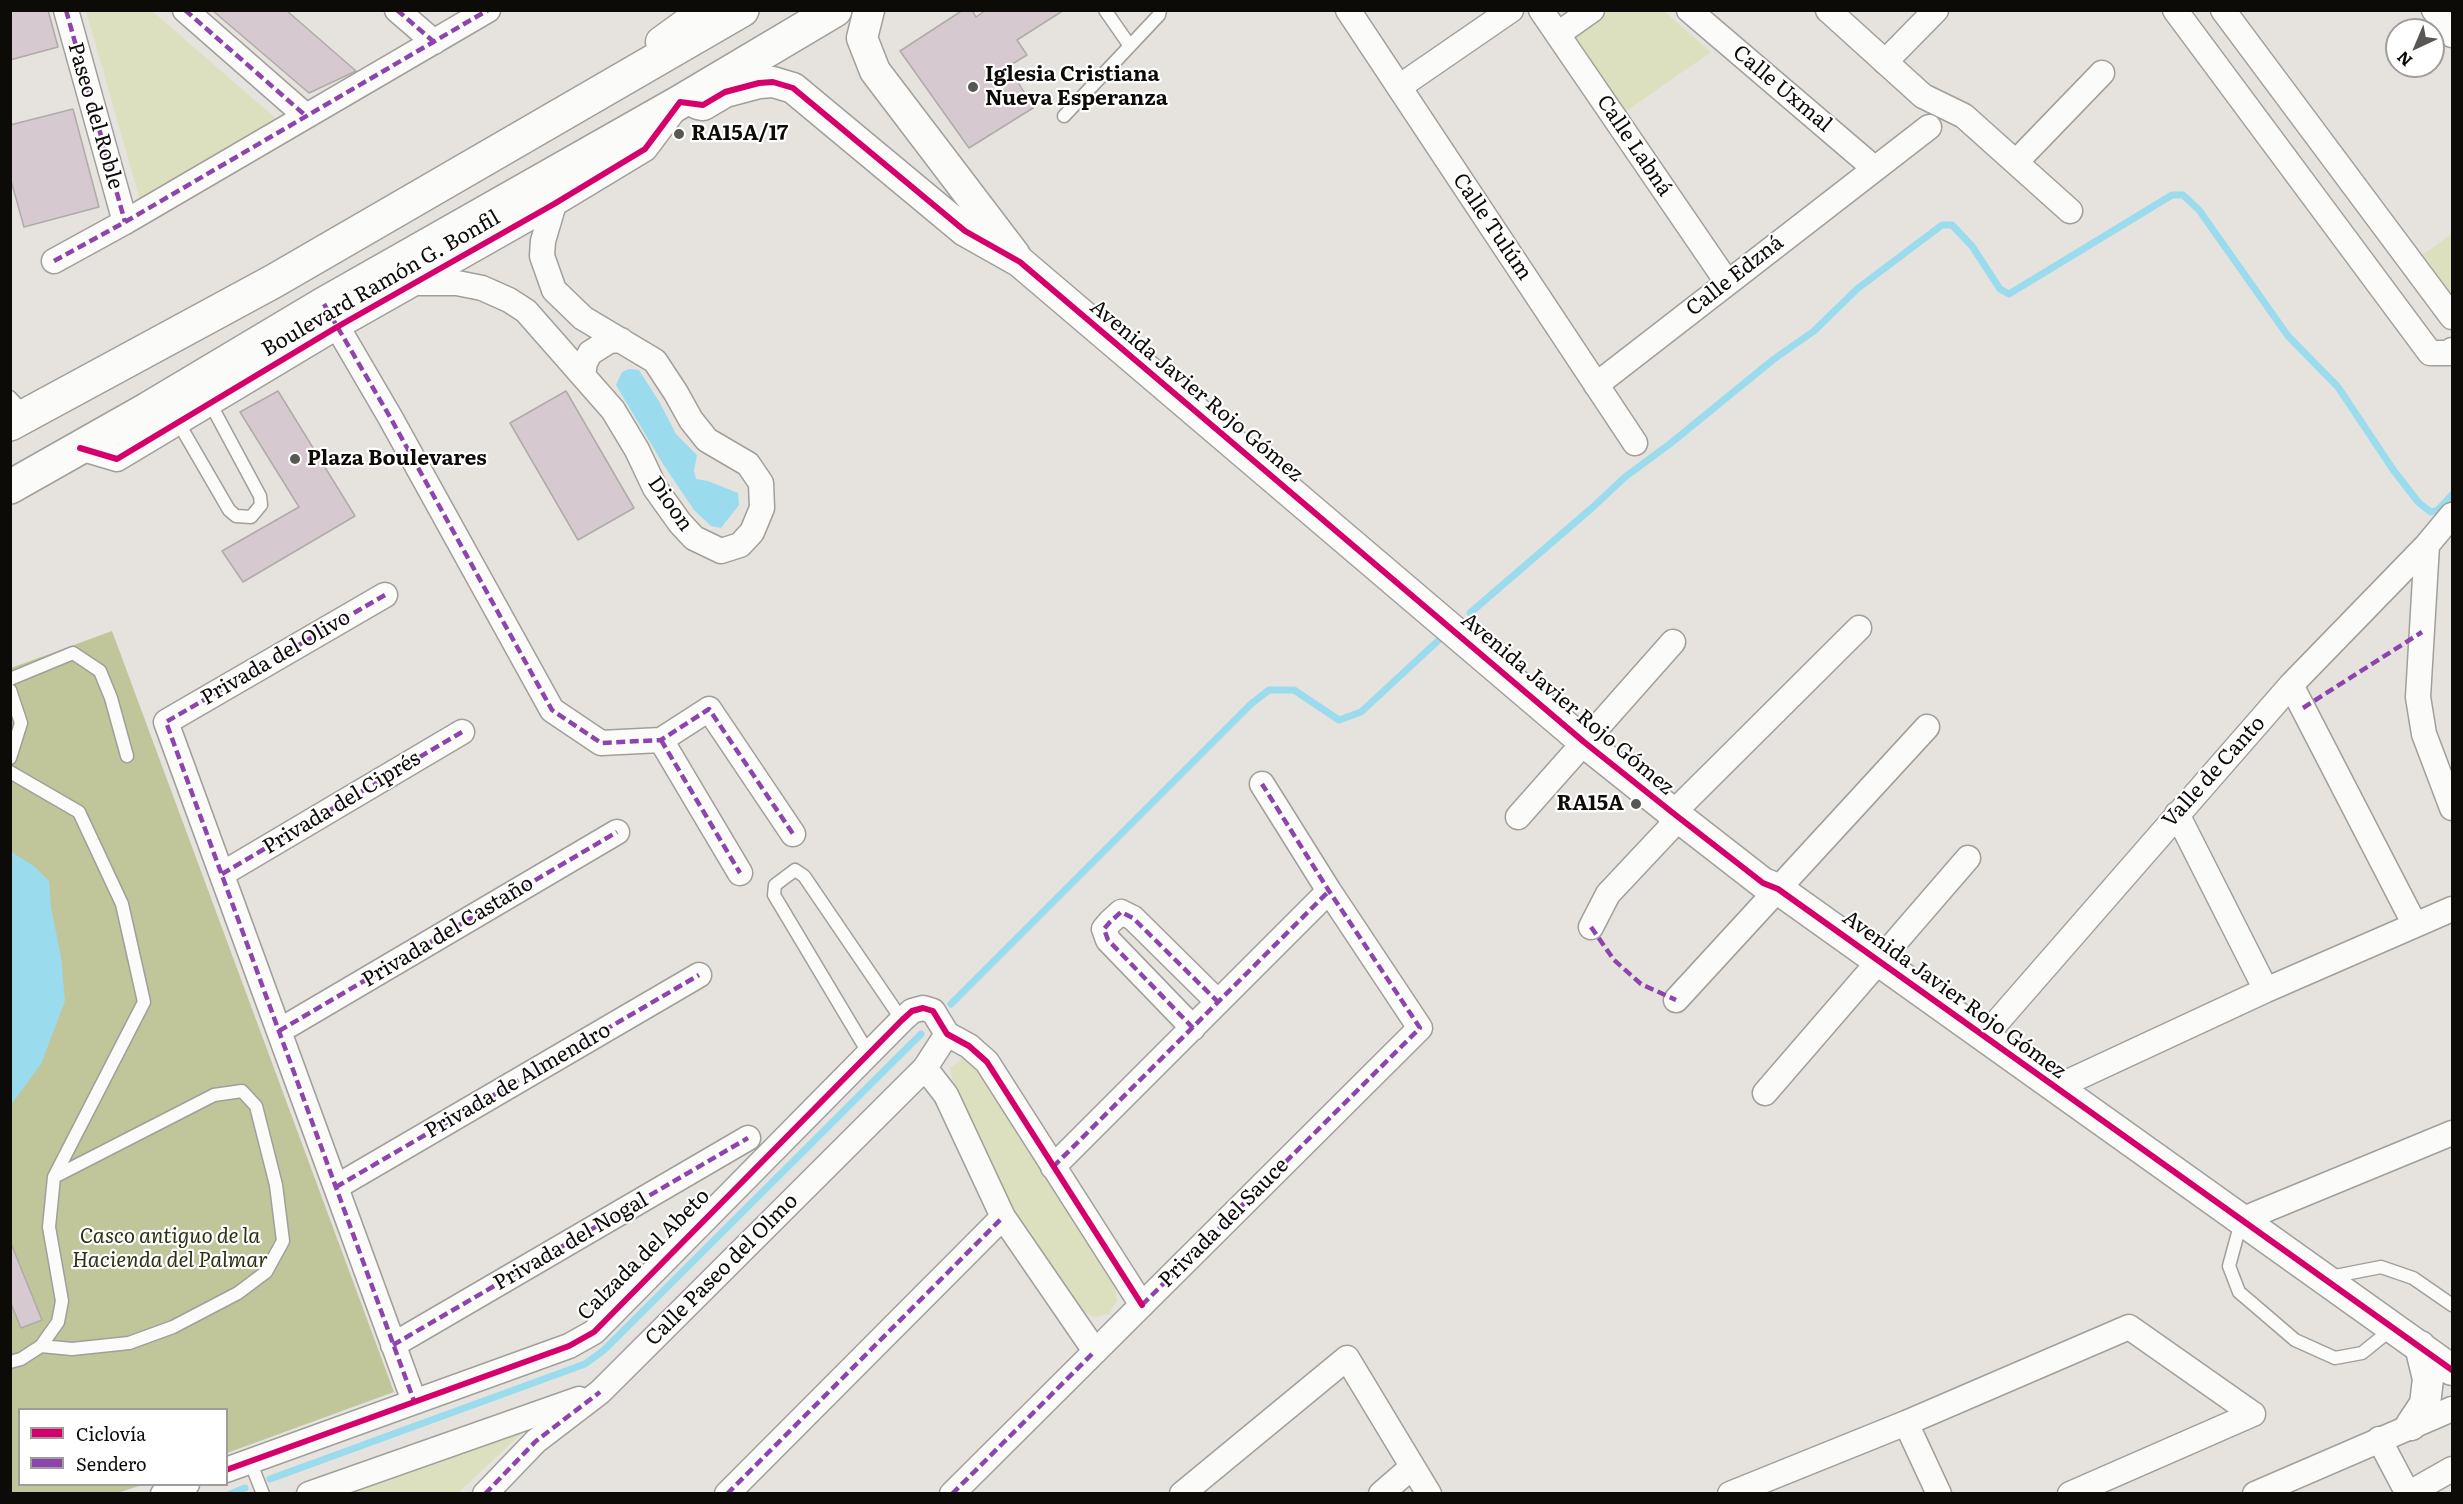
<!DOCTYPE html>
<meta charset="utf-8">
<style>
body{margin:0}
#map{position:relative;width:2463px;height:1504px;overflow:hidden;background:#e6e3de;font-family:Literata,serif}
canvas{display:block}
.frame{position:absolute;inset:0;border:12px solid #0d0b08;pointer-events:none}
.legend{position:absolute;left:18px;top:1408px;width:210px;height:78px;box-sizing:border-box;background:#fff;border:2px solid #9e9d9c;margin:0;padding:8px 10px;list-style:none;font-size:18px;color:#0d0b08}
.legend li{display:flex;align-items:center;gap:12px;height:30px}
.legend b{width:30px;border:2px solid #9e9d9c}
.north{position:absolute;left:2385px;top:18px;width:60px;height:60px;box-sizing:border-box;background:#fff;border:2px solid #9e9d9c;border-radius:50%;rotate:224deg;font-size:16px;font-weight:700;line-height:24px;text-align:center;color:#0d0b08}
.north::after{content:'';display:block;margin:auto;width:21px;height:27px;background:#595753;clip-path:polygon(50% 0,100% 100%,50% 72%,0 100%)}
</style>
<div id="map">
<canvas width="2463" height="1504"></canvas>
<div class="frame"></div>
<ul class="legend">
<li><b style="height:8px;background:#d6006c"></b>Ciclovía</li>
<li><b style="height:8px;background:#8e44ad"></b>Sendero</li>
</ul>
<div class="north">N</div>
</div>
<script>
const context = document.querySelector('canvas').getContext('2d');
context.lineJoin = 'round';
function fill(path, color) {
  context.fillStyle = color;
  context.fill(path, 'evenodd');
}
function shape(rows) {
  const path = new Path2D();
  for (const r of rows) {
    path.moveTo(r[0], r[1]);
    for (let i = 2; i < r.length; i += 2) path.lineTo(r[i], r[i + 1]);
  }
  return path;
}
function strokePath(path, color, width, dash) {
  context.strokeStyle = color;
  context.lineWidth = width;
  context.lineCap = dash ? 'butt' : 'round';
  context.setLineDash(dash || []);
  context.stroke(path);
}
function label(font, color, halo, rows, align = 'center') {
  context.font = font + ' Literata,serif';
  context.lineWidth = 4.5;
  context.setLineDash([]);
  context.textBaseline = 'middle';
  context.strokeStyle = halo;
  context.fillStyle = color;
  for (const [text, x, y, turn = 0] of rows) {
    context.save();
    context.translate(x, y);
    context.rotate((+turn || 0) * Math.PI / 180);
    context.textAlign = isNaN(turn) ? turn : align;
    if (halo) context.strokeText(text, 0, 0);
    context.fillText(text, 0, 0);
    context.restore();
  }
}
const green = shape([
 [86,11,152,11,280,122,140,200],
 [1609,11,1664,11,1711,52,1625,112,1573,34],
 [2452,234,2452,298,2422,255],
 [963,1058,977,1069,1115,1288,1117,1301,1109,1314,1094,1317,1079,1309,1004,1196,955,1089,950,1068],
 [524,1431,458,1493,351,1493]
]);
const forest = shape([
 [112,631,394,1392,227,1453,226,1410,20,1410,20,1484,142,1485,117,1493,11,1494,11,668]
]);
const water = shape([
 [629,369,639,370,660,403,676,434,697,455,694,471,696,479,708,481,738,493,739,505,721,528,711,526,694,510,663,464,616,385,622,372],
 [10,851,35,867,49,881,51,907,61,957,65,1001,41,1064,11,1105]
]);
const stream = shape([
 [1470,613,1593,507,1625,477,1671,443,1774,359,1814,331,1857,289,1942,225,1952,225,1972,246,2000,289,2009,294,2172,195,2183,195,2199,210,2288,336,2338,387,2394,471,2419,503,2431,512,2438,510,2452,495],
 [951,1004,1251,704,1269,690,1294,690,1339,720,1361,712,1441,638],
 [270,1479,585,1364,604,1350,921,1034],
 [230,1494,245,1488]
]);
const building = shape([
 [10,10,48,10,58,47,10,60,10,10],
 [212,10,286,10,356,71,309,93,212,10],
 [963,10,972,10,976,17,986,10,1064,10,1017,40,1027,55,1009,66,1033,108,969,148,900,51,963,10],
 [73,109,99,207,24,227,10,177,10,125,73,109],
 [278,391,355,516,243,582,222,551,299,507,240,412,278,391],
 [566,391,634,508,578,540,510,423,566,391],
 [10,1241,42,1320,21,1328,10,1301,10,1241]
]);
const service = shape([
 [1105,10,1130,46],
 [1064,116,1159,15,1160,10],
 [10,397,26,414],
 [178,422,229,510,236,516,251,517,261,505,260,496,210,403],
 [10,679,73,653,100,671,111,698,127,756],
 [10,690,21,723,10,758],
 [10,772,79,812,122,904,144,1002,54,1177,49,1227,62,1301,58,1322,41,1346,21,1359,10,1362],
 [869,1054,774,895,775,885,795,870,804,876,902,1020],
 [2241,1222,2229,1266,2239,1292,2295,1340,2335,1358,2362,1353,2393,1328],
 [2330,1277,2381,1267,2413,1278,2452,1305],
 [41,1346,72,1349,129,1343,173,1327,238,1293,266,1272,283,1241,276,1185,256,1106,242,1091,214,1095,54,1177],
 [250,1461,263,1494]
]);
const minor = shape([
 [66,10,125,222],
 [185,10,306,116],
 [397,10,434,42],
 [1348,10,1635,443],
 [1541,10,1727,282],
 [1689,10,1874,168],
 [1828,10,1923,96,1964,116,2070,211],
 [2175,10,2430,353,2450,353,2452,350],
 [2223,10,2452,317],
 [2434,10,2452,35],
 [1558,34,1592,10],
 [1885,62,1936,10],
 [1399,87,1511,10],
 [2016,162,2102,73],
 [54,261,125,222,488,10],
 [414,283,457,283,482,288,509,300,526,311,613,410,637,450,655,488,680,523,694,538,721,551,740,545,752,532,762,508,761,483,748,464,707,440,691,420,676,393,655,361,583,318,554,290,542,256,543,241,554,204],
 [324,304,390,417,552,710,601,743,661,740,709,709,793,834],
 [583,375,585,363,590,353,609,341,621,340],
 [1596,385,1929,127],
 [80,448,117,459,337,327,554,204,645,149,675,109],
 [2427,545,2418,697,2424,734,2452,808],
 [385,595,166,722,414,1401],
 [2291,685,2415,925],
 [661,740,740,873],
 [2177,814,2266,990],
 [1518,817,1673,642],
 [222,874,462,732],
 [1591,927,1608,894,1670,828,1673,813,1859,628],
 [1676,1000,1927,727],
 [1193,1028,1108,940,1104,929,1110,922,1121,912,1133,918,1218,1002],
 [279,1031,617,832],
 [1984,1037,2291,685,2427,545,2452,515],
 [925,1068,946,1095,1003,1217,1095,1351],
 [2055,1088,2266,990,2452,909],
 [1765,1093,1968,858],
 [1053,1167,1329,891],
 [336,1187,699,975],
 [2241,1220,2452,1133],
 [393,1345,748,1138],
 [1906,1423,1939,1494],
 [2379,1439,2408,1494],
 [226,1470,569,1346,594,1332,902,1020,912,1011,923,1008,933,1011,947,1034,969,1046,987,1062,1142,1305],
 [163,1494,187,1484],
 [309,1494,579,1399],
 [485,1494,536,1441,600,1392,925,1068,947,1034],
 [727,1494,1003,1217],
 [952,1494,1420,1028,1329,891,1262,784],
 [1182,1494,1347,1358,1429,1494],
 [1381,1494,1412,1467],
 [1730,1494,1906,1423,2129,1327,2253,1414],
 [2070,1494,2253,1414],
 [2255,1494,2452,1409],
 [2408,1494,2452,1469]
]);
const tertiary = shape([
 [869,10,862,38,875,71,1015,255],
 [661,42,705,10],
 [698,104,703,105,725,92,759,83,773,82,793,88,965,231,1020,262,1584,742,1673,813,1763,883,1778,889,2452,1370],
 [2411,1425,2425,1404,2428,1379,2420,1346]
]);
const primary = shape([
 [10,424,274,281,742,10],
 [10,487,148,409,324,304,680,102,835,10]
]);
const quiet = shape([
 [66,10,125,222],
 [185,10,306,116],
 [397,10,434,42],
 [54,261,125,222,488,10],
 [324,304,390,417,552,710,601,743,661,740,709,709,793,834],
 [385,595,166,722,414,1401],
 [2303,708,2422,632],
 [661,740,740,873],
 [222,874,462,732],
 [1591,927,1614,960,1641,984,1676,1000],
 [1193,1028,1108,940,1104,929,1110,922,1121,912,1133,918,1218,1002],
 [279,1031,617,832],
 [1053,1167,1329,891],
 [336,1187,699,975],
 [1142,1305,1420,1028,1329,891,1262,784],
 [393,1345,748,1138],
 [485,1494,536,1441,600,1392],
 [727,1494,1003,1217],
 [952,1494,1095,1351]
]);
const cycleway = shape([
 [80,448,117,459,337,327,554,204,645,149,680,102,703,105,725,92,759,83,773,82,793,88,965,231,1020,262,1584,742,1673,813,1763,883,1778,889,2452,1370],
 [226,1470,569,1346,594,1332,902,1020,912,1011,923,1008,933,1011,947,1034,969,1046,987,1062,1142,1305]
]);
const markers = [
 [973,87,6,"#595753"],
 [679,134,6,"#595753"],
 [295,459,6,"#595753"],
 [1636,804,6,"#595753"]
];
const poiNames = [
 ["Iglesia Cristiana",985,75],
 ["Nueva Esperanza",985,99],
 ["RA15A/17",691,134],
 ["Plaza Boulevares",307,459],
 ["RA15A",1624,804,"right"]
];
const streetNames = [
 ["Calle Uxmal",1782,89,40],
 ["Paseo del Roble",95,116,74],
 ["Calle Labná",1634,146,56],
 ["Calle Tulúm",1492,227,56],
 ["Calle Edzná",1735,276,-38],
 ["Boulevard Ramón G. Bonfil",381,284,-30],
 ["Avenida Javier Rojo Gómez",1196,391,40],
 ["Dioon",670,504,55],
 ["Privada del Olivo",276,658,-30],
 ["Avenida Javier Rojo Gómez",1567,704,40],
 ["Valle de Canto",2214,772,-48],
 ["Privada del Ciprés",342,803,-31],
 ["Privada del Castaño",448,932,-31],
 ["Avenida Javier Rojo Gómez",1954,995,36],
 ["Privada de Almendro",518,1081,-30],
 ["Privada del Sauce",1224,1223,-45],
 ["Privada del Nogal",571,1242,-30],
 ["Calzada del Abeto",644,1255,-45],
 ["Calle Paseo del Olmo",722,1270,-45]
];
const parkNames = [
 ["Casco antiguo de la",170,1237],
 ["Hacienda del Palmar",170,1261]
];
fill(green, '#dce0be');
fill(forest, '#c0c59a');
fill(water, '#9adbee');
strokePath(stream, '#9adbee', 7);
fill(building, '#d6c9d0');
strokePath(building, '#aeabaa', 1.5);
strokePath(service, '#a19f9b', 15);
strokePath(minor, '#a19f9b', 27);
strokePath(tertiary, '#a19f9b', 33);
strokePath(primary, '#a19f9b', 36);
strokePath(service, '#fbfbfa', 12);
strokePath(minor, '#fbfbfa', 24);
strokePath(tertiary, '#fbfbfa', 30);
strokePath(primary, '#fbfbfa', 33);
strokePath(quiet, '#8e44ad', 4.5, [9, 4.5]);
strokePath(cycleway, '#d6006c', 6);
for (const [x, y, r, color] of markers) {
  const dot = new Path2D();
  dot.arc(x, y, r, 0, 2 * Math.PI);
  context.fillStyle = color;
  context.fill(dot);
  strokePath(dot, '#fff', 2);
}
label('bold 21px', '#0d0b08', '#fff', poiNames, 'left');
label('21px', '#0d0b08', '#fff', streetNames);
label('italic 21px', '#2d3111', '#fff', parkNames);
</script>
